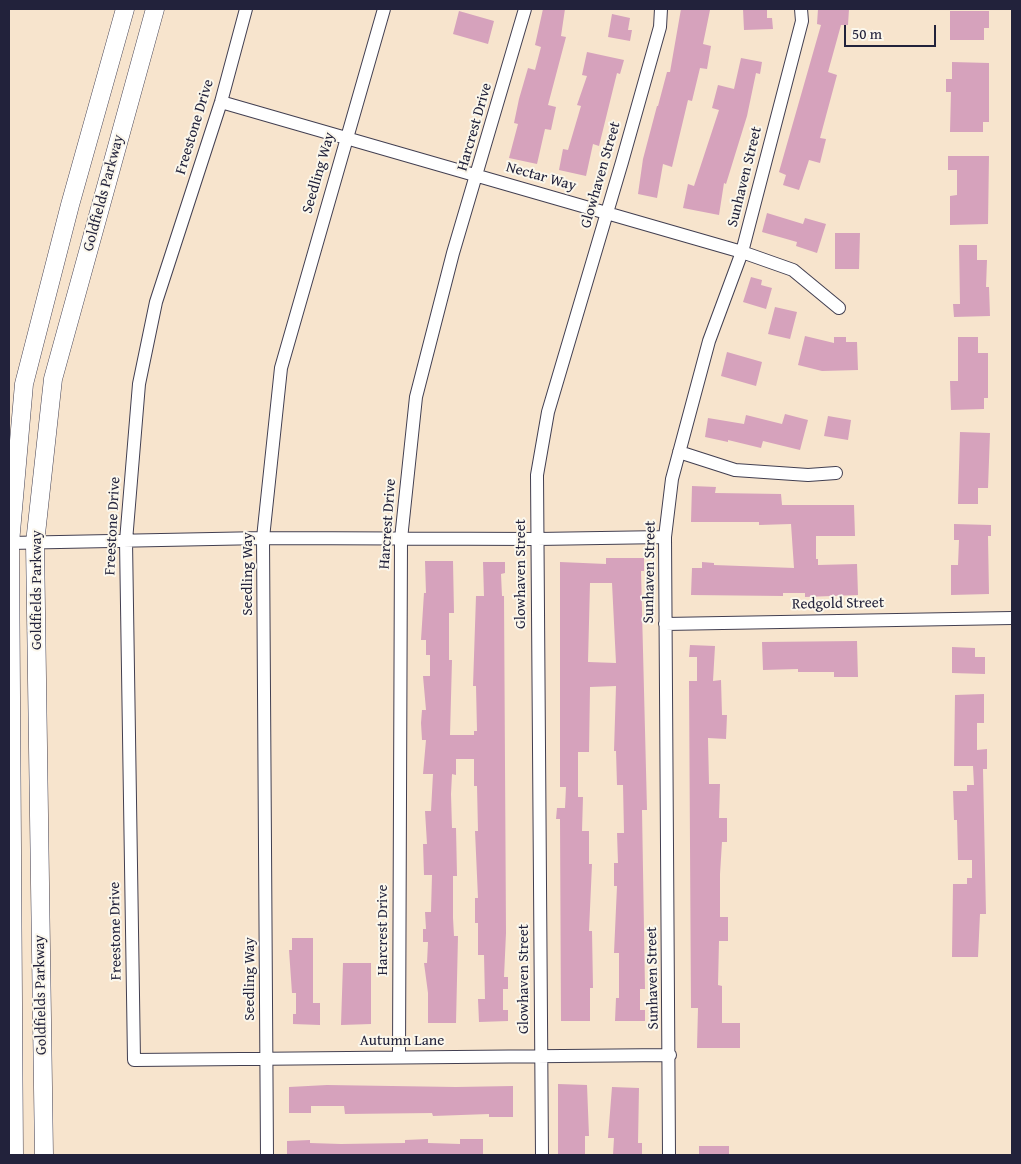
<!DOCTYPE html>
<style>
body{margin:0}
#map{position:relative;width:1021px;height:1164px;overflow:hidden;background:#f7e4cd;font-family:"Gentium Book Plus",serif}
canvas{display:block}
.frame{position:absolute;inset:0;border:10px solid #22223b;pointer-events:none}
.scale{position:absolute;left:844px;top:25px;width:92px;height:22px;box-sizing:border-box;border:2px solid #22223b;border-top:0;padding-left:6px;font-size:15px;line-height:18px;white-space:nowrap;color:#22223b;-webkit-text-stroke:4px #fbf7ec;paint-order:stroke}
</style>
<div id="map">
<canvas width="1021" height="1164"></canvas>
<div class="frame"></div>
<div class="scale">50 m</div>
</div>
<script>
const context = document.querySelector('canvas').getContext('2d');
context.lineJoin = 'round';
function fill(path, color) {
  context.fillStyle = color;
  context.fill(path, 'evenodd');
}
function shape(rows) {
  const path = new Path2D();
  for (const r of rows) {
    path.moveTo(r[0], r[1]);
    for (let i = 2; i < r.length; i += 2) path.lineTo(r[i], r[i + 1]);
  }
  return path;
}
function strokePath(path, color, width, dash) {
  context.strokeStyle = color;
  context.lineWidth = width;
  context.lineCap = dash ? 'butt' : 'round';
  context.setLineDash(dash || []);
  context.stroke(path);
}
function label(font, color, halo, rows, align = 'center') {
  context.font = font + ' "Gentium Book Plus",serif';
  context.lineWidth = 4;
  context.setLineDash([]);
  context.textBaseline = 'middle';
  context.strokeStyle = halo;
  context.fillStyle = color;
  for (const [text, x, y, turn = 0] of rows) {
    context.save();
    context.translate(x, y);
    context.rotate((+turn || 0) * Math.PI / 180);
    context.textAlign = isNaN(turn) ? turn : align;
    if (halo) context.strokeText(text, 0, 0);
    context.fillText(text, 0, 0);
    context.restore();
  }
}
const building = shape([
 [543,9,565,9,561,36,566,37,548,105,556,107,551,130,545,129,537,164,509,158,518,124,514,123,519,99,528,68,535,70,541,47,535,45],
 [681,9,710,10,703,44,711,46,707,69,700,68,692,101,688,100,672,167,663,164,657,198,638,194,643,159,657,106,658,106,667,72,670,72],
 [743,9,767,9,767,18,772,18,773,29,744,30],
 [818,9,849,9,848,25,841,25,828,72,837,75,820,138,826,139,820,163,809,160,799,190,783,185,786,175,779,172,821,25,817,24],
 [459,11,494,21,488,44,453,34],
 [950,11,989,11,989,28,984,28,984,40,950,40],
 [612,14,630,18,628,30,632,30,630,41,608,37],
 [587,52,624,60,620,74,617,73,599,146,593,144,586,176,559,170,563,149,568,150,581,106,577,105,587,76,582,75],
 [741,58,762,62,760,74,756,73,747,116,726,184,724,183,719,215,683,208,688,184,694,186,719,110,712,108,718,85,734,89],
 [952,62,989,63,989,122,983,122,983,132,950,132,951,92,946,92,946,79,952,79],
 [948,156,989,156,988,224,950,225,950,196,957,195,957,170,948,170],
 [767,213,803,224,805,218,826,224,817,253,796,246,797,242,762,232],
 [835,233,860,233,859,269,835,269],
 [959,245,977,245,977,260,987,260,986,287,989,287,990,316,954,317,953,304,960,304],
 [751,277,762,280,761,285,772,288,766,309,743,302],
 [775,307,797,312,790,339,768,334],
 [805,336,834,343,834,337,846,337,846,342,857,342,858,370,822,371,798,365],
 [958,337,978,337,978,353,988,353,988,398,984,398,984,409,951,410,950,381,958,381],
 [727,352,762,362,756,386,721,376],
 [785,414,808,420,800,450,763,441,761,448,728,440,728,442,705,437,708,418,744,424,746,415,782,424],
 [828,416,851,420,848,440,824,436],
 [960,432,990,433,988,488,978,488,978,504,958,504],
 [692,486,716,487,715,493,781,494,782,505,854,505,855,536,816,536,816,559,818,559,818,565,857,564,858,595,805,597,805,593,783,593,783,596,691,595,692,568,702,568,702,562,714,563,714,565,794,568,791,524,759,525,759,522,691,522],
 [954,524,991,525,991,536,988,536,989,594,951,595,951,565,958,565,959,540,954,540],
 [606,558,644,558,644,571,641,571,647,810,642,810,645,989,640,989,640,1010,645,1010,645,1021,615,1021,616,998,619,998,619,953,614,953,617,886,614,886,614,863,618,863,617,833,624,833,623,785,617,785,616,751,614,751,616,686,590,687,589,752,578,752,578,797,583,797,582,831,589,831,589,864,592,864,589,931,592,931,593,988,590,988,590,1021,561,1021,560,819,556,819,557,808,565,808,566,787,560,787,560,562,606,564],
 [590,583,612,583,616,663,588,662],
 [425,561,453,561,454,613,449,613,449,660,452,660,450,735,474,735,474,731,477,731,476,686,473,686,476,596,484,596,483,562,505,562,505,573,501,574,502,596,504,596,506,933,504,977,508,977,508,989,503,989,503,1010,508,1010,508,1021,479,1022,478,999,485,999,484,955,478,955,478,923,475,923,475,898,478,898,475,831,478,831,477,786,474,786,474,759,456,759,456,775,452,774,451,794,452,828,456,828,457,876,453,876,453,918,454,936,458,936,456,1023,428,1023,428,993,424,963,427,963,428,942,423,942,423,929,426,929,425,912,431,912,432,875,424,875,423,844,427,844,425,811,431,811,433,774,423,774,426,740,422,740,421,723,422,710,426,710,423,676,430,676,430,655,426,655,426,640,421,640,424,593,426,593],
 [857,641,858,677,834,677,834,672,798,672,798,669,763,670,762,642],
 [690,645,715,646,713,681,721,680,722,715,727,715,726,739,708,738,709,784,720,784,719,818,727,818,727,842,722,842,720,874,720,917,728,917,728,941,719,941,718,985,722,986,722,1023,740,1023,740,1048,697,1048,698,1008,691,1008,689,681,697,681,697,657,689,657],
 [952,647,975,648,975,657,985,657,985,674,952,673],
 [984,694,984,723,977,723,977,750,987,749,987,769,983,769,986,914,980,914,978,957,952,957,953,884,967,884,967,878,972,878,972,860,958,860,957,820,954,820,953,791,967,791,967,785,974,785,973,766,954,766,955,695],
 [292,938,313,938,313,1003,320,1003,320,1025,293,1024,293,1014,296,1014,296,993,292,993,289,950,292,950],
 [343,963,371,963,371,1024,341,1025],
 [558,1084,587,1085,589,1136,585,1136,585,1155,558,1155],
 [327,1085,456,1087,513,1086,513,1117,489,1117,489,1114,433,1116,432,1113,345,1114,344,1106,311,1106,311,1113,289,1113,289,1087],
 [612,1087,639,1088,638,1143,642,1143,642,1155,613,1155,614,1138,608,1138],
 [428,1139,428,1143,460,1144,460,1139,483,1139,483,1155,287,1155,287,1141,310,1140,310,1143,341,1144,405,1143,405,1140],
 [699,1146,729,1146,729,1155,699,1155]
]);
const street = shape([
 [246,9,221,102,156,302,139,384,126,541,134,1060,670,1055],
 [221,102,742,252,793,270,839,308],
 [679,452,735,470,808,475,836,473],
 [9,543,263,538,537,539,665,537],
 [665,624,1012,618],
 [399,1057,401,539,416,397,453,253,525,9],
 [267,1155,263,538,281,368,384,9],
 [542,1155,537,475,548,412,622,162,660,27,661,9],
 [669,1155,665,537,672,479,709,341,742,252,802,21,801,9]
]);
const secondary = shape([
 [14,1155,10,543,24,384,70,205,125,9],
 [44,1155,35,543,53,379,155,9]
]);
const streetNames = [
 ["Freestone Drive",195,127,-73],
 ["Harcrest Drive",475,127,-74],
 ["Seedling Way",319,173,-74],
 ["Glowhaven Street",601,175,-74],
 ["Nectar Way",541,177,16],
 ["Sunhaven Street",745,177,-76],
 ["Goldfields Parkway",104,193,-75],
 ["Harcrest Drive",388,524,-86],
 ["Freestone Drive",113,526,-87],
 ["Sunhaven Street",650,572,-89],
 ["Seedling Way",248,574,-90],
 ["Glowhaven Street",521,574,-90],
 ["Goldfields Parkway",37,590,-90],
 ["Redgold Street",838,604,-1],
 ["Harcrest Drive",383,930,-90],
 ["Freestone Drive",116,931,-91],
 ["Sunhaven Street",653,978,-91],
 ["Seedling Way",250,979,-90],
 ["Glowhaven Street",524,979,-90],
 ["Goldfields Parkway",41,995,-91],
 ["Autumn Lane",402,1041]
];
fill(building, '#d6a2bc');
strokePath(street, '#423f51', 14);
strokePath(secondary, '#423f51', 19);
strokePath(street, '#fff', 12);
strokePath(secondary, '#fff', 18);
label('15px', '#22223b', '#fbf7ec', streetNames);
</script>
